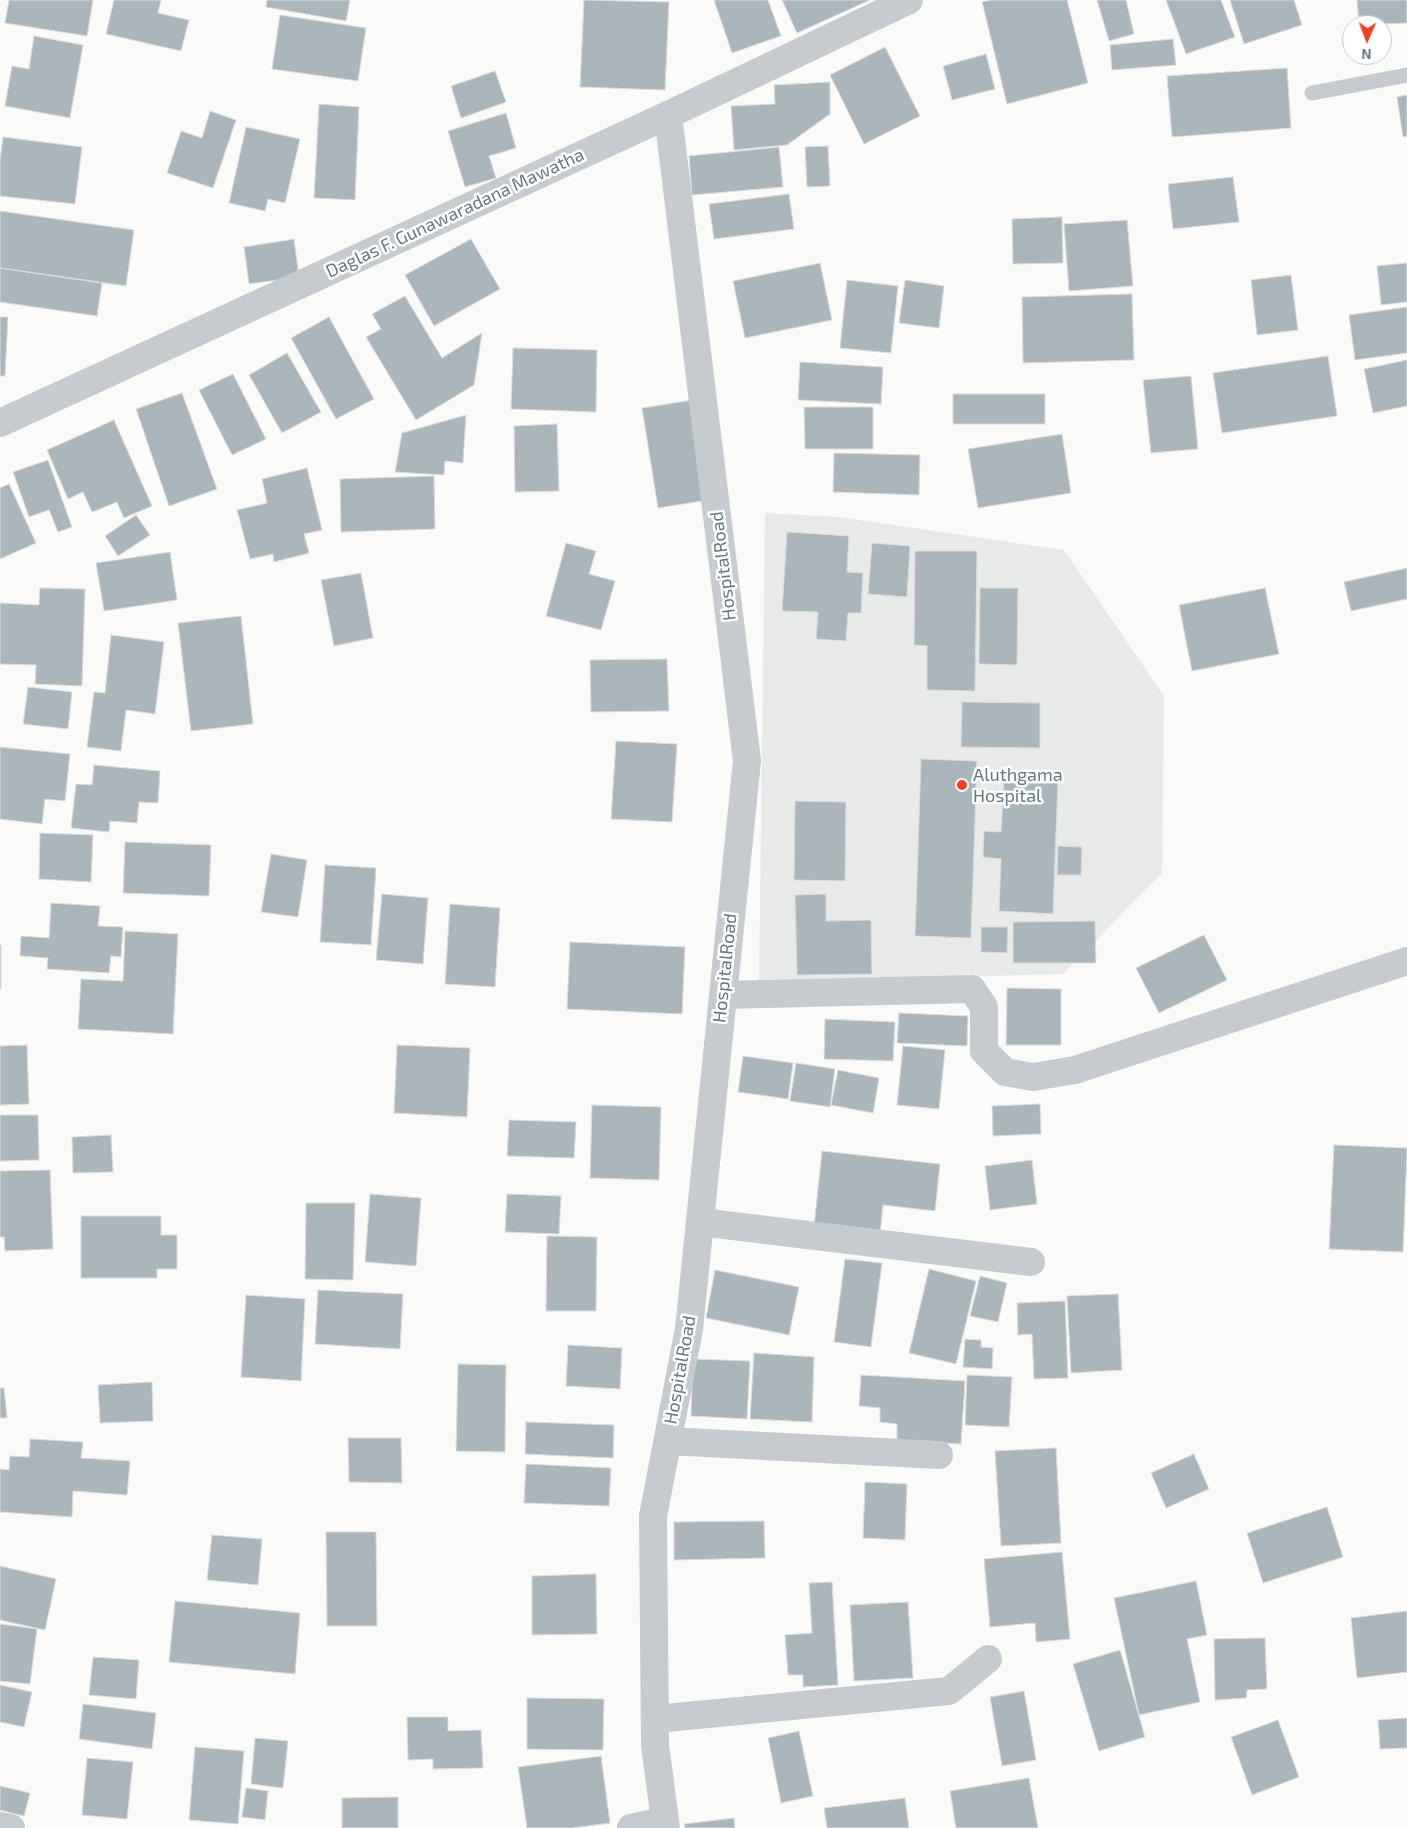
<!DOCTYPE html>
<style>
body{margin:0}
#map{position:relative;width:1407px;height:1828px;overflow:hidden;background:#fafaf8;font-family:"Exo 2",sans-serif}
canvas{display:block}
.north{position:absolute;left:1342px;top:15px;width:50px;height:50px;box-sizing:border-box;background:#fff;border:1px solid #c0c9ce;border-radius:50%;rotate:182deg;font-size:14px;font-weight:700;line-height:20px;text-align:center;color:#627885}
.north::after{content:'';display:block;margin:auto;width:18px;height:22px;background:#f2411f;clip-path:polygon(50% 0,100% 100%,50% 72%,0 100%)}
</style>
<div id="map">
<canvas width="1407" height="1828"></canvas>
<div class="north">N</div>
</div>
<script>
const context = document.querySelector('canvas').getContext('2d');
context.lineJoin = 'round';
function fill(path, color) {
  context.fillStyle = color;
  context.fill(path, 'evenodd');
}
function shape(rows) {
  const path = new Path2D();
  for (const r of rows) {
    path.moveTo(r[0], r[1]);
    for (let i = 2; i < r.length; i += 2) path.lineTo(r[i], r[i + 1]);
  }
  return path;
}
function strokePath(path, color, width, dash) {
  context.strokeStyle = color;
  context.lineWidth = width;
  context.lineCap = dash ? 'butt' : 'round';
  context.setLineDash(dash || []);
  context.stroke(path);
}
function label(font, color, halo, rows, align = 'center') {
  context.font = font + ' "Exo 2",sans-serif';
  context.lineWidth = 5;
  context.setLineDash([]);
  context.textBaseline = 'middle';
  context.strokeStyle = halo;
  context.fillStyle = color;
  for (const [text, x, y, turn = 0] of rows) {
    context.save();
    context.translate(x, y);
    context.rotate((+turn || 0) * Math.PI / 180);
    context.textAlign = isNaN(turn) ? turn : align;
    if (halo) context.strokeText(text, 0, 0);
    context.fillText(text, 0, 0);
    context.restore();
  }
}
const built = shape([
 [765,513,839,517,1064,550,1164,696,1162,873,1063,974,759,982]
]);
const building = shape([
 [9,0,93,0,87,36,5,23,9,0],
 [114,0,161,0,158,13,189,20,181,51,106,34,114,0],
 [267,0,350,0,346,21,266,7,267,0],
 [584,0,669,2,665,90,580,87,584,0],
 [714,0,768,0,781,36,732,53,714,0],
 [782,0,870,0,797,33,782,0],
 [991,0,1067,0,1088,83,1007,104,982,2,991,0],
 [1097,0,1126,0,1134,34,1109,41,1097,0],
 [1166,0,1221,0,1235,37,1186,54,1166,0],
 [1230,0,1294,0,1302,25,1244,44,1230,0],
 [1357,0,1407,0,1407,23,1359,25,1357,0],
 [280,15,366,28,358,81,272,69,280,15],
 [34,36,83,45,70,118,5,106,12,66,29,69,34,36],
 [1173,39,1176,65,1112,70,1110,45,1173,39],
 [885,47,920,116,864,144,830,75,885,47],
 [986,54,995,89,952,100,943,66,986,54],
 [1287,68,1291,128,1172,137,1167,76,1287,68],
 [495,71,506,102,461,118,451,86,495,71],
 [830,82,830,114,787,145,734,150,731,106,775,104,774,85,830,82],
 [1407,95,1407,136,1403,137,1397,97,1407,95],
 [319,104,359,107,355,200,314,198,319,104],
 [210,111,236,120,213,188,167,173,181,131,202,138,210,111],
 [506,113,516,148,489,156,496,178,465,187,448,131,506,113],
 [246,127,300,139,285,203,268,199,265,211,229,203,246,127],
 [3,137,82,147,75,204,0,196,0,160,3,137],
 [828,146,830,186,807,187,805,147,828,146],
 [779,147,783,187,692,195,689,156,779,147],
 [1233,177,1239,222,1173,229,1168,184,1233,177],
 [789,194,794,229,714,239,709,204,789,194],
 [0,211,134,230,126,286,0,268,0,211],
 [1062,217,1063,263,1013,264,1012,219,1062,217],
 [1127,220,1133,286,1069,291,1064,224,1127,220],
 [294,239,299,277,249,284,244,247,294,239],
 [471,239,500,289,434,326,405,275,471,239],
 [820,263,832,320,745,338,733,281,820,263],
 [1407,263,1407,302,1381,305,1377,266,1407,263],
 [0,268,102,283,97,316,0,302,0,268],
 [1291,275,1298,330,1257,335,1251,280,1291,275],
 [847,280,898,286,891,353,840,348,847,280],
 [905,280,944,286,939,328,899,323,905,280],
 [1132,294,1134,360,1023,363,1022,297,1132,294],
 [405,296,442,358,482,333,474,385,416,420,366,337,381,329,372,314,405,296],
 [1407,307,1407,353,1355,360,1349,315,1407,307],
 [0,317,8,317,5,376,0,376,0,317],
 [329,317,374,399,336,419,291,338,329,317],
 [513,348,597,350,596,412,511,409,513,348],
 [287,353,321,412,282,433,249,375,287,353],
 [1328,356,1337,416,1222,433,1213,373,1328,356],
 [1407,360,1407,406,1373,413,1364,369,1407,360],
 [800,362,883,367,881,404,798,400,800,362],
 [233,374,266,439,232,455,199,390,233,374],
 [1191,376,1198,449,1151,453,1143,380,1191,376],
 [182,393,217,489,169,506,136,409,182,393],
 [953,394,1045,394,1045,424,953,424,953,394],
 [693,400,708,500,658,508,642,408,693,400],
 [804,407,873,407,873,449,805,449,804,407],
 [466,415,463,463,445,461,444,475,395,472,402,433,466,415],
 [114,420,152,506,124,518,117,502,92,512,83,492,68,499,47,450,114,420],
 [557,424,559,491,515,492,514,426,557,424],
 [1062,434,1071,493,978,508,968,449,1062,434],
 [834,453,920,455,919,495,833,492,834,453],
 [48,460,72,527,58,532,49,510,29,517,13,472,48,460],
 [307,468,322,530,304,534,309,553,274,562,273,554,250,559,237,510,267,503,262,479,307,468],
 [434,476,435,529,341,532,340,479,434,476],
 [9,484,36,543,0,559,0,488,9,484],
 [136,515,150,535,118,556,105,536,136,515],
 [787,532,849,536,847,572,863,573,861,613,848,613,846,641,816,639,818,612,782,611,787,532],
 [566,543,596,551,589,574,615,581,601,630,546,616,566,543],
 [872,543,910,546,907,597,868,594,872,543],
 [915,551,977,551,975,691,927,690,927,646,914,645,915,551],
 [170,552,177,600,104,611,96,563,170,552],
 [1407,568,1407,599,1351,611,1344,582,1407,568],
 [361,573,373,638,334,646,321,580,361,573],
 [40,588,85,589,82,686,35,684,36,665,0,664,0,603,39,605,40,588],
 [980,588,1018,588,1017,665,979,664,980,588],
 [1265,588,1279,654,1192,671,1179,605,1265,588],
 [241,616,253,724,191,731,178,623,241,616],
 [111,635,164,642,155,714,126,710,121,751,87,747,94,692,105,693,111,635],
 [667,659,669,711,591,712,590,660,667,659],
 [28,687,72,692,68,729,23,724,28,687],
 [962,702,1040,703,1040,748,961,747,962,702],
 [616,741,677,744,672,822,611,819,616,741],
 [0,747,70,754,65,801,45,799,42,824,0,819,0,747],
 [921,759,977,761,971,938,915,936,921,759],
 [94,765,160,771,158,803,139,802,137,823,110,821,109,832,71,828,76,784,92,785,94,765],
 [1004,778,1058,780,1053,914,999,911,1001,859,983,857,984,831,1001,832,1004,778],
 [795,801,846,802,845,881,794,880,795,801],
 [40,833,93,835,91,882,39,879,40,833],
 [125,842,211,845,209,896,123,893,125,842],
 [1058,846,1082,847,1081,875,1057,875,1058,846],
 [271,854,307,860,298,917,261,912,271,854],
 [325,865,376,868,371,945,320,942,325,865],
 [382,894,428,898,423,964,376,960,382,894],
 [826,894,826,921,871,920,872,974,797,975,795,895,826,894],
 [51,903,100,906,98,926,123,927,121,957,111,956,109,973,47,969,48,958,20,956,21,936,49,938,51,903],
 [450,904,500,908,495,987,445,984,450,904],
 [1095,921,1096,963,1013,963,1013,922,1095,921],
 [981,927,1008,927,1007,953,981,952,981,927],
 [125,931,178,934,173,1034,78,1029,81,979,123,981,125,931],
 [1204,935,1227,980,1159,1013,1136,968,1204,935],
 [570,942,685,947,682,1014,567,1009,570,942],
 [0,945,1,945,1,989,0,989,0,945],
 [1007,988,1061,989,1061,1045,1006,1045,1007,988],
 [899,1013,968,1016,967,1046,897,1043,899,1013],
 [825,1019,895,1022,893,1061,824,1059,825,1019],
 [27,1045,29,1104,0,1105,0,1046,27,1045],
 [397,1045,470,1048,467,1117,394,1113,397,1045],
 [903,1046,945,1050,939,1109,897,1105,903,1046],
 [743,1056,793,1063,788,1099,738,1092,743,1056],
 [796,1063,835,1069,830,1107,790,1101,796,1063],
 [838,1070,879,1078,873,1113,831,1105,838,1070],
 [1040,1104,1041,1134,993,1136,992,1106,1040,1104],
 [592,1105,661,1107,659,1180,590,1178,592,1105],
 [0,1115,38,1115,39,1160,0,1161,0,1115],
 [509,1120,576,1122,574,1158,507,1156,509,1120],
 [111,1135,113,1172,73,1173,72,1137,111,1135],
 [1334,1145,1407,1148,1403,1252,1329,1249,1334,1145],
 [822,1151,940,1164,935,1211,883,1205,880,1234,814,1227,822,1151],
 [1032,1160,1037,1204,990,1210,985,1166,1032,1160],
 [50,1170,53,1249,5,1251,4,1237,0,1237,0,1171,50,1170],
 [370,1194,421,1198,416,1266,365,1262,370,1194],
 [507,1194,561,1196,559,1234,505,1232,507,1194],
 [306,1203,355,1203,353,1280,305,1279,306,1203],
 [81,1216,161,1216,161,1235,177,1235,177,1269,157,1269,157,1278,81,1278,81,1216],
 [547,1236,597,1237,596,1311,546,1311,547,1236],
 [845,1259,882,1263,871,1347,834,1342,845,1259],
 [929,1269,976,1281,956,1364,909,1353,929,1269],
 [715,1270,799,1287,789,1335,706,1318,715,1270],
 [980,1276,1007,1283,998,1322,970,1316,980,1276],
 [318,1290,403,1294,400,1349,315,1344,318,1290],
 [1118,1294,1122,1370,1071,1373,1067,1296,1118,1294],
 [246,1295,305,1299,301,1381,241,1377,246,1295],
 [1065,1301,1068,1378,1034,1379,1032,1334,1018,1335,1017,1303,1065,1301],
 [965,1339,981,1340,981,1347,993,1348,992,1369,963,1367,965,1339],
 [568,1345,622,1348,620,1389,566,1386,568,1345],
 [754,1353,814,1357,812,1422,750,1419,754,1353],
 [693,1359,750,1361,747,1419,691,1416,693,1359],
 [458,1364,506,1365,505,1452,456,1451,458,1364],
 [861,1375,965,1381,961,1444,897,1440,897,1424,880,1422,880,1408,859,1406,861,1375],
 [967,1375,1012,1377,1009,1427,965,1425,967,1375],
 [152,1382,153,1421,100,1423,98,1385,152,1382],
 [0,1388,4,1388,7,1418,0,1418,0,1388],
 [526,1422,614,1425,613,1458,525,1454,526,1422],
 [348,1438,401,1438,402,1483,349,1482,348,1438],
 [30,1439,83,1442,81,1458,130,1461,127,1495,73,1491,72,1517,0,1512,0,1469,9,1470,10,1456,29,1457,30,1439],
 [1056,1448,1061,1543,1001,1546,995,1451,1056,1448],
 [1194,1454,1209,1489,1166,1508,1151,1473,1194,1454],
 [526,1464,611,1468,609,1506,524,1503,526,1464],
 [865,1482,907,1484,905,1540,863,1538,865,1482],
 [1327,1507,1343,1557,1263,1583,1247,1533,1327,1507],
 [764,1521,765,1558,674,1560,674,1522,764,1521],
 [326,1532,376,1532,377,1626,327,1626,326,1532],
 [212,1535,262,1539,258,1585,207,1580,212,1535],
 [1062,1552,1070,1639,1036,1642,1035,1623,990,1627,984,1559,1062,1552],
 [0,1566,56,1579,45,1630,0,1620,0,1566],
 [596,1574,597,1634,532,1635,532,1576,596,1574],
 [1196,1581,1207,1635,1187,1639,1200,1702,1139,1715,1114,1598,1196,1581],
 [832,1582,838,1685,803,1687,803,1675,788,1675,785,1635,812,1633,809,1583,832,1582],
 [175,1601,300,1613,295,1674,169,1662,175,1601],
 [908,1602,913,1678,854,1681,850,1605,908,1602],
 [1407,1611,1407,1672,1357,1678,1351,1618,1407,1611],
 [0,1624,37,1629,30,1684,0,1681,0,1624],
 [1265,1638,1267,1689,1247,1690,1246,1698,1215,1700,1214,1639,1265,1638],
 [1120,1650,1145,1737,1099,1751,1073,1664,1120,1650],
 [93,1657,139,1660,136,1699,89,1695,93,1657],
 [0,1685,32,1692,24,1727,0,1722,0,1685],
 [1024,1691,1036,1760,1002,1766,990,1697,1024,1691],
 [527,1698,604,1699,603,1750,527,1749,527,1698],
 [83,1704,156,1713,152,1749,79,1739,83,1704],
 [407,1717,448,1717,448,1731,481,1730,483,1768,433,1769,433,1759,408,1760,407,1717],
 [1407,1718,1407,1748,1380,1749,1378,1720,1407,1718],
 [1278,1720,1299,1777,1252,1795,1231,1737,1278,1720],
 [799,1731,813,1796,781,1803,768,1738,799,1731],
 [255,1738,288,1741,283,1788,251,1784,255,1738],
 [195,1747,244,1751,238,1824,189,1820,195,1747],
 [601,1756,610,1823,572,1828,527,1828,518,1767,601,1756],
 [87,1758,133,1762,127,1819,82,1815,87,1758],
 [1029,1778,1038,1828,956,1828,950,1791,1029,1778],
 [0,1786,30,1793,24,1816,0,1810,0,1786],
 [246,1788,268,1791,265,1820,242,1817,246,1788],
 [398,1797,398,1828,342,1828,342,1798,398,1797],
 [905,1798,909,1828,827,1828,824,1808,905,1798],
 [734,1818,735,1828,685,1828,684,1824,734,1818]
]);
const lane = shape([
 [1312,93,1407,75]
]);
const street = shape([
 [0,423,668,115,909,0],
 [723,995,972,989,984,1007,984,1051,1005,1072,1033,1077,1075,1070,1407,961],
 [700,1222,1031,1262],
 [668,1441,939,1455],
 [655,1719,949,1691,988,1659],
 [0,1826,11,1828],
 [631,1828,664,1821],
 [666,1828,655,1745,653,1516,689,1329,747,761,668,115]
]);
const markers = [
 [962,785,6,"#f2411f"]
];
const streetNames = [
 ["Daglas F. Gunawaradana Mawatha",455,213,-25],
 ["HospitalRoad",723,566,-97],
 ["HospitalRoad",725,968,-84],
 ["HospitalRoad",680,1370,-80]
];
const poiNames = [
 ["Aluthgama",973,775],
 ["Hospital",973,796]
];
fill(built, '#e8eae9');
fill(building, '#abb6bc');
strokePath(building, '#dcdcda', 1);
strokePath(lane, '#c5cbce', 15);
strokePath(street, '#c5cbce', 28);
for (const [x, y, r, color] of markers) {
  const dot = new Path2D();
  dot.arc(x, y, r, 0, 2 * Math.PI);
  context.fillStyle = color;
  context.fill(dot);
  strokePath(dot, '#fff', 2);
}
label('18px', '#627885', '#fff', streetNames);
label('18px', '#627885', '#fff', poiNames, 'left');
</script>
